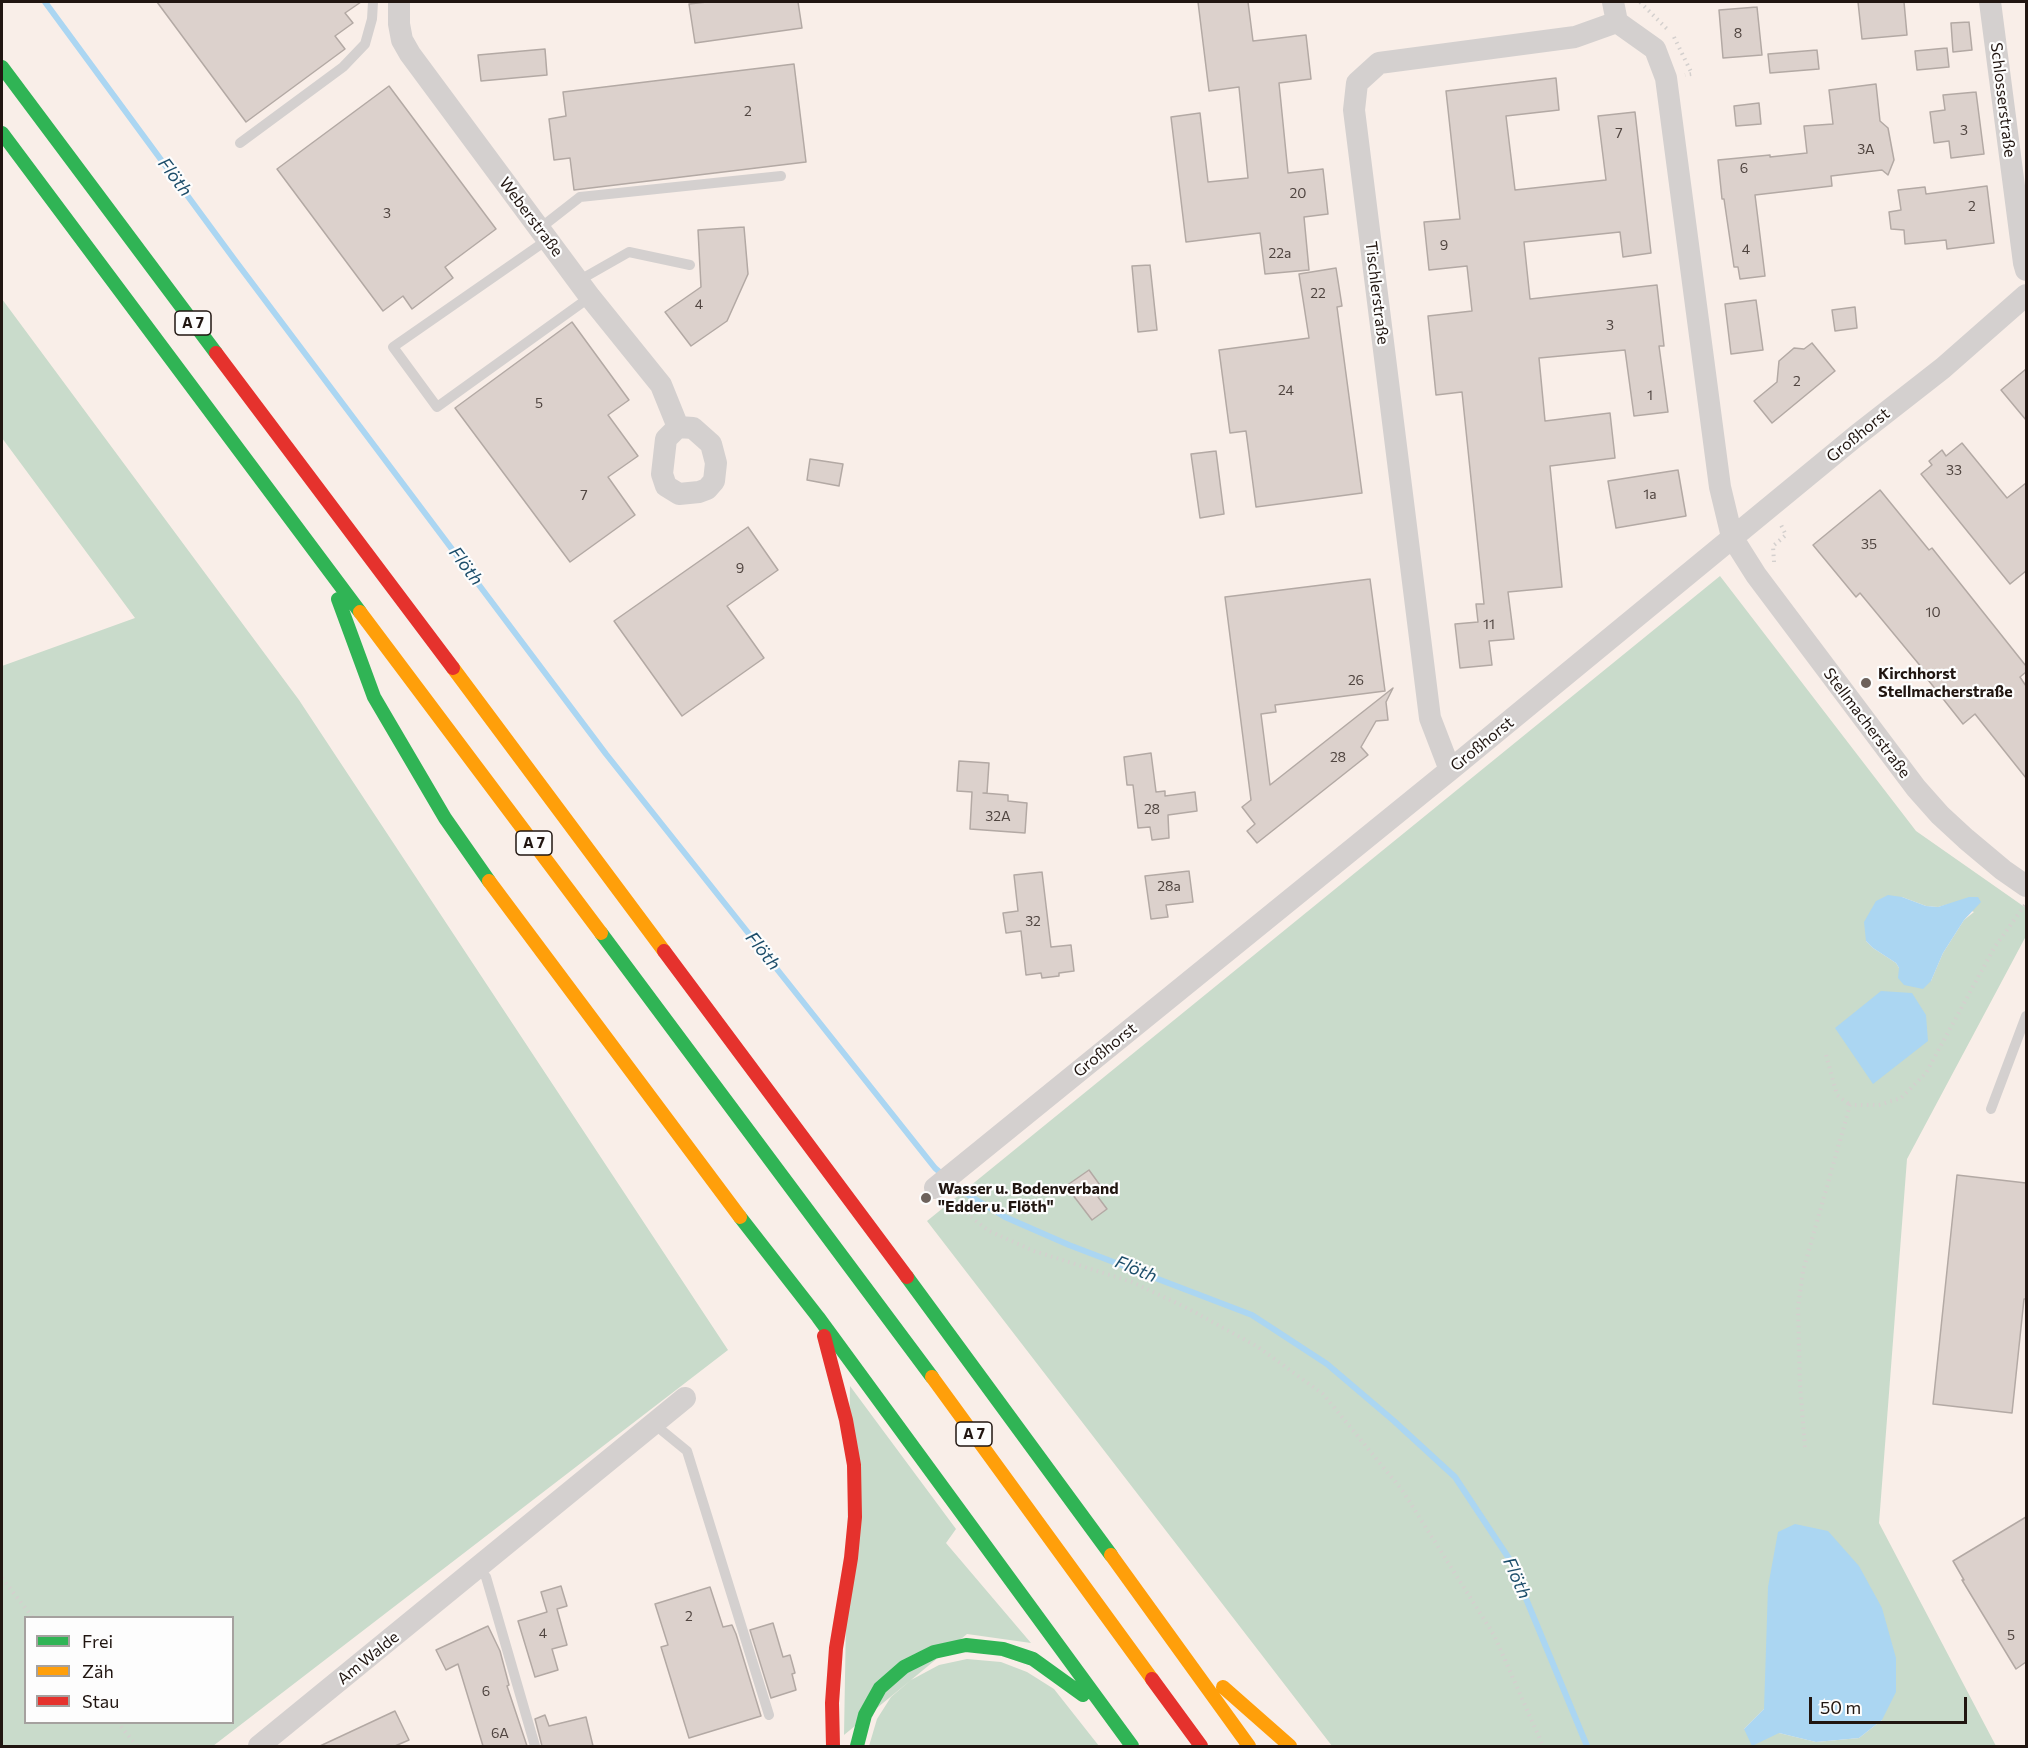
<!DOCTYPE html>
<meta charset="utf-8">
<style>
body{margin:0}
#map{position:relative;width:2028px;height:1748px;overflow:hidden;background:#f9eee8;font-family:Commissioner,sans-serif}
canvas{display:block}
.frame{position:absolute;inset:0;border:3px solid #211611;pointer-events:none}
.legend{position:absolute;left:24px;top:1616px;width:210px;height:108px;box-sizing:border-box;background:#fdfdfd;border:2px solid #a5a19f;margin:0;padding:8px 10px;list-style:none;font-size:18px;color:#211611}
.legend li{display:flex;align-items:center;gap:12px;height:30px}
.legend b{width:30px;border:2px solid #a5a19f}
.scale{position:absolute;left:1809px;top:1697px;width:158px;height:27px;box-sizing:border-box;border:3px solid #211611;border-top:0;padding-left:8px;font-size:18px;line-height:21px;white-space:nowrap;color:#211611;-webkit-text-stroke:4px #fdfdfd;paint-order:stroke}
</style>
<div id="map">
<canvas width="2028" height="1748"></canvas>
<div class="frame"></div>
<ul class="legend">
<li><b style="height:8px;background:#30b455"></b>Frei</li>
<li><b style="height:8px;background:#ff9f0a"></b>Zäh</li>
<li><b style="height:8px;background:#e5322d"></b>Stau</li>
</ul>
<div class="scale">50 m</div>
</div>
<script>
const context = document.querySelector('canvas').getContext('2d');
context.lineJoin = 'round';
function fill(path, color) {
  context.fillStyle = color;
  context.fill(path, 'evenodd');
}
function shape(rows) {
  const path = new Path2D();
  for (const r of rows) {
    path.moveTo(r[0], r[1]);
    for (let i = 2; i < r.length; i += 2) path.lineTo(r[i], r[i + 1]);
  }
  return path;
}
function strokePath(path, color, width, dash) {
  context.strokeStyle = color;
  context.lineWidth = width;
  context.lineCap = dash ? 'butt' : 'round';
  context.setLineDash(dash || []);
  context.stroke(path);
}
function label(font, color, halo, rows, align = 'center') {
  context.font = font + ' Commissioner,sans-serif';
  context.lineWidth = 4.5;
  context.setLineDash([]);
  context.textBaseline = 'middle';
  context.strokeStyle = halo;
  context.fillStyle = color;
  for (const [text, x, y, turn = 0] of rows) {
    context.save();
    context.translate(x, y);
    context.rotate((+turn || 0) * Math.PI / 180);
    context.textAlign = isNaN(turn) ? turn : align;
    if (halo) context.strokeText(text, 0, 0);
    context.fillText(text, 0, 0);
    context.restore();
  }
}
const green = shape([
 [2,299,299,700,728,1350,213,1746,2,1746,2,666,135,618,2,438],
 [26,1618,232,1618,232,1722,26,1722],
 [1720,576,1916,831,2026,908,2026,936,1907,1159,1879,1523,1996,1746,1332,1746,927,1221],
 [1902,897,1926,906,1938,907,1953,903,1974,912,1964,920,1943,953,1931,981,1899,968,1896,963,1873,948,1866,941],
 [1764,1709,1882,1720,1859,1738,1816,1742,1779,1733,1744,1729],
 [850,1386,956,1529,946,1543,1031,1643,967,1634,844,1735],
 [967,1659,1001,1662,1027,1672,1054,1689,1099,1746,869,1746,877,1719,891,1697,911,1680,939,1665]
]);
const water = shape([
 [1888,895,1902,897,1926,906,1938,907,1969,897,1978,897,1981,902,1964,920,1943,953,1931,981,1923,989,1904,985,1898,978,1899,968,1896,963,1873,948,1866,941,1864,922,1876,901],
 [1881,991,1912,993,1926,1015,1928,1041,1873,1084,1835,1028],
 [1795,1524,1828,1531,1859,1566,1882,1608,1896,1658,1896,1692,1882,1720,1859,1738,1816,1742,1779,1733,1752,1746,1744,1729,1764,1709,1768,1587,1778,1532]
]);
const stream = shape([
 [45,2,234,259,606,754,935,1168,943,1175],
 [951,1182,960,1190,1005,1217,1069,1245,1252,1315,1327,1364,1394,1421,1455,1477,1510,1560,1587,1746]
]);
const building = shape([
 [157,2,361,2,345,13,353,23,335,36,345,49,246,122,157,2],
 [707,2,798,2,802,28,695,43,689,4,707,2],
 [1198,2,1248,2,1253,41,1306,35,1311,79,1279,83,1288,173,1323,169,1328,214,1304,217,1309,270,1265,274,1260,233,1186,242,1171,117,1200,113,1208,182,1248,178,1239,87,1209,91,1198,2],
 [1858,2,1904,2,1907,35,1862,39,1858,2],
 [1757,7,1762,55,1723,58,1719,10,1757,7],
 [1969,22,1972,50,1953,52,1951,23,1969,22],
 [1947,48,1949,67,1917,70,1915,51,1947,48],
 [545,49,547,75,481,81,478,55,545,49],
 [1817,50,1819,69,1770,73,1768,54,1817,50],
 [794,64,806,162,574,190,570,158,554,160,549,119,566,116,563,92,794,64],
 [1556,78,1559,110,1506,116,1515,190,1606,180,1598,116,1635,112,1651,253,1623,257,1620,232,1524,242,1530,299,1657,285,1664,346,1659,346,1668,412,1634,416,1625,350,1539,358,1545,421,1610,413,1615,458,1550,466,1562,587,1508,592,1514,639,1489,641,1492,665,1460,668,1455,624,1478,622,1476,604,1484,604,1462,392,1436,395,1428,316,1472,311,1467,266,1429,270,1424,222,1460,219,1446,91,1556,78],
 [1876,84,1880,121,1888,128,1894,160,1888,175,1882,170,1831,176,1832,186,1755,195,1765,276,1740,279,1738,267,1734,267,1724,199,1722,199,1718,160,1770,155,1770,157,1807,153,1804,126,1833,124,1829,90,1876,84],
 [389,86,496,229,445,267,453,278,412,309,403,296,383,311,277,169,389,86],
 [1976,92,1984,154,1951,158,1949,141,1934,143,1930,112,1945,110,1943,95,1976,92],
 [1759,103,1761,124,1736,126,1734,106,1759,103],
 [1987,186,1994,243,1947,249,1946,240,1905,244,1904,230,1891,229,1889,212,1901,210,1898,190,1925,187,1926,194,1987,186],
 [744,227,748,274,727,321,691,346,665,312,701,287,698,230,744,227],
 [1150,265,1157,330,1138,332,1132,266,1150,265],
 [1336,268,1342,306,1337,307,1362,493,1256,507,1246,431,1230,433,1219,350,1309,338,1299,274,1336,268],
 [1756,300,1763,350,1731,354,1725,304,1756,300],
 [1855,307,1857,328,1835,331,1832,310,1855,307],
 [572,322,629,400,608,415,638,456,608,477,635,515,570,562,455,408,572,322],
 [1812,343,1835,371,1772,423,1754,401,1777,382,1779,361,1794,348,1804,349,1812,343],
 [2026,369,2026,420,2001,390,2026,369],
 [1962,443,2007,498,2026,483,2026,571,2010,584,1921,474,1932,465,1929,461,1942,450,1946,456,1962,443],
 [1216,451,1224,514,1200,518,1191,454,1216,451],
 [810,459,843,464,839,486,807,480,810,459],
 [1678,470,1686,516,1616,528,1608,481,1678,470],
 [1880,490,1929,550,1932,548,2026,666,2026,672,2020,677,2026,686,2026,778,1975,714,1963,724,1925,676,1927,674,1860,593,1856,597,1813,545,1880,490],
 [748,527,778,570,727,606,764,658,682,716,614,621,748,527],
 [1370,579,1385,691,1275,705,1276,712,1261,714,1270,785,1393,688,1386,702,1388,720,1376,721,1361,747,1368,755,1257,843,1247,831,1255,824,1242,807,1251,800,1225,597,1370,579],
 [1151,753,1156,792,1165,791,1165,796,1195,792,1197,811,1168,815,1169,838,1152,840,1150,827,1138,828,1133,785,1127,785,1124,757,1151,753],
 [959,761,989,763,987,793,983,793,1008,795,1008,801,1027,803,1025,833,970,829,972,792,957,791,959,761],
 [1189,871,1193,902,1166,905,1168,917,1151,919,1145,876,1189,871],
 [1042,872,1051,947,1071,945,1074,971,1059,973,1059,976,1042,978,1041,973,1026,975,1021,931,1006,933,1003,913,1018,911,1014,875,1042,872],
 [1089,1170,1105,1192,1098,1197,1107,1209,1092,1220,1066,1186,1089,1170],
 [1957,1175,2026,1183,2026,1299,2024,1299,2012,1413,1933,1404,1957,1175],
 [2026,1517,2026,1662,2016,1669,1962,1580,1964,1580,1953,1561,2026,1517],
 [561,1586,567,1606,557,1609,567,1645,552,1649,558,1670,535,1677,518,1621,547,1612,541,1592,561,1586],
 [710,1587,723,1627,732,1625,736,1634,761,1716,689,1738,661,1647,668,1645,655,1604,710,1587],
 [773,1623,783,1657,790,1655,795,1673,792,1674,796,1690,771,1698,750,1630,773,1623],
 [488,1626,500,1651,509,1685,507,1686,527,1746,483,1746,458,1664,446,1670,436,1650,488,1626],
 [395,1711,409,1740,395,1746,320,1746,395,1711],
 [545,1715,549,1726,586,1717,593,1746,542,1746,535,1719,545,1715]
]);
const path = shape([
 [1640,2,1667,29],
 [1674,37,1692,74,1685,75],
 [1774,562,1773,546,1786,535,1780,523],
 [1826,1055,1837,1095,1850,1105],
 [952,1202,989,1231,1034,1251,1132,1282,1189,1309,1258,1347,1323,1394,1402,1490,1494,1635,1543,1746],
 [1805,1447,1800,1385,1798,1307,1803,1271,1850,1105,1879,1105,1901,1098,1926,1073,1994,948,2025,905],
 [2,1578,33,1618],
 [117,1722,137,1746]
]);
const lane = shape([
 [240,143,343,67,365,44,372,19,373,2],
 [539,229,580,197,781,176],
 [547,240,393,347,437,407,590,297],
 [578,281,629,252,690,265],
 [1991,1109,2026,1016],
 [654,1424,687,1451,769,1715],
 [478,1569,486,1577,535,1746]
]);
const street = shape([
 [399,2,399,24,402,40,410,54,590,297,661,385,678,427],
 [1613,2,1617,22,1655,49,1666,78,1720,487,1732,537,1756,575,1916,788,1940,815,1966,839,2003,870,2026,886],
 [1990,2,2024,263,2026,270],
 [678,427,693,428,711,444,716,463,714,481,707,489,699,492,679,494,666,486,662,474,666,439,678,427],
 [1450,770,1430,718,1354,110,1357,83,1379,63,1575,37,1617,22],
 [935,1188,1450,770,1856,436,1943,368,2026,295],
 [259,1746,685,1398]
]);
const fast = shape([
 [2,67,216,353],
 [2,133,360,612],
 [338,599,374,697,445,818,489,881],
 [601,933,932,1377],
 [740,1217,818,1317,1132,1746],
 [907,1277,1111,1555],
 [857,1746,865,1715,880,1688,904,1667,934,1652,966,1645,1003,1649,1033,1659,1083,1695]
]);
const slow = shape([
 [360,612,601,933],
 [453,668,664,951],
 [489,881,740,1217],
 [932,1377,1152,1679],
 [1111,1555,1249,1746],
 [1223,1687,1290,1746]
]);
const jam = shape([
 [216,353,453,668],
 [664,951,907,1277],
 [824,1336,846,1420,854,1465,855,1517,851,1558,836,1648,832,1703,833,1746],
 [1152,1679,1201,1746]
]);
const markers = [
 [1866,683,6,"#6d625c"],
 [926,1198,6,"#6d625c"]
];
const numberNames = [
 ["8",1738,33],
 ["2",748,111],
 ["3",1964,130],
 ["7",1619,133],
 ["3A",1866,149],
 ["6",1744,168],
 ["20",1298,193],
 ["2",1972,206],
 ["3",387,213],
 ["9",1444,245],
 ["4",1746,249],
 ["22a",1280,253],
 ["22",1318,293],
 ["4",699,304],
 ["3",1610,325],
 ["2",1797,381],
 ["24",1286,390],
 ["1",1650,395],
 ["5",539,403],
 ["33",1954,470],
 ["1a",1650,494],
 ["7",584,495],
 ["35",1869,544],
 ["9",740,568],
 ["10",1933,612],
 ["11",1489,624],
 ["26",1356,680],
 ["28",1338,757],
 ["28",1152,809],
 ["32A",998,816],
 ["28a",1169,886],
 ["32",1033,921],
 ["2",689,1616],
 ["4",543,1633],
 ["5",2011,1635],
 ["6",486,1691],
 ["6A",500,1733]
];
const shields = [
 [193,323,36],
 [534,843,36],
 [974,1434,36]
];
const shieldNames = [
 ["A 7",193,323],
 ["A 7",534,843],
 ["A 7",974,1434]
];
const streetNames = [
 ["Schlosserstraße",2003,100,83],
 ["Weberstraße",531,217,53],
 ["Tischlerstraße",1377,293,83],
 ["Großhorst",1858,435,-39],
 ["Stellmacherstraße",1867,723,53],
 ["Großhorst",1482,744,-39],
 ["Großhorst",1105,1050,-39],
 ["Am Walde",368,1658,-39]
];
const poiNames = [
 ["Kirchhorst",1878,674],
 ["Stellmacherstraße",1878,692],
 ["Wasser u. Bodenverband",938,1189],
 ["\"Edder u. Flöth\"",938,1207]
];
const waterNames = [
 ["Flöth",175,177,53],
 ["Flöth",466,566,53],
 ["Flöth",763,951,51],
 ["Flöth",1136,1269,22],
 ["Flöth",1517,1578,66]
];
fill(green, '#c9dbcb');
fill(water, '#abd6f2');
strokePath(stream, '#abd6f2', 6);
fill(building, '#dcd1cc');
strokePath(building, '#b3a9a4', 1.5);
strokePath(path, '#d4d0ce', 4, [1.5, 4.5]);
strokePath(lane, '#d4d0cf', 10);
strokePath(street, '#d4d0cf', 22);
strokePath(fast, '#30b455', 14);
strokePath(slow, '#ff9f0a', 14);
strokePath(jam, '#e5322d', 14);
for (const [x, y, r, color] of markers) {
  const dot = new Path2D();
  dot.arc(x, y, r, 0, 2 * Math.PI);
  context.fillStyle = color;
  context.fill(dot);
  strokePath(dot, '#fdfdfd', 2);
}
label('14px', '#504540', null, numberNames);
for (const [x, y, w] of shields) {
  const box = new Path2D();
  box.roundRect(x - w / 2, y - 12, w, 24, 4.5);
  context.fillStyle = '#fdfdfd';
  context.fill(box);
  strokePath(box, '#211611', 1.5);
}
label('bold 15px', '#211611', null, shieldNames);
label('16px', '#211611', '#fdfdfd', streetNames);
label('bold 16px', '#211611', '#fdfdfd', poiNames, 'left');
label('italic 18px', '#1d4e6b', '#fdfdfd', waterNames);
</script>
